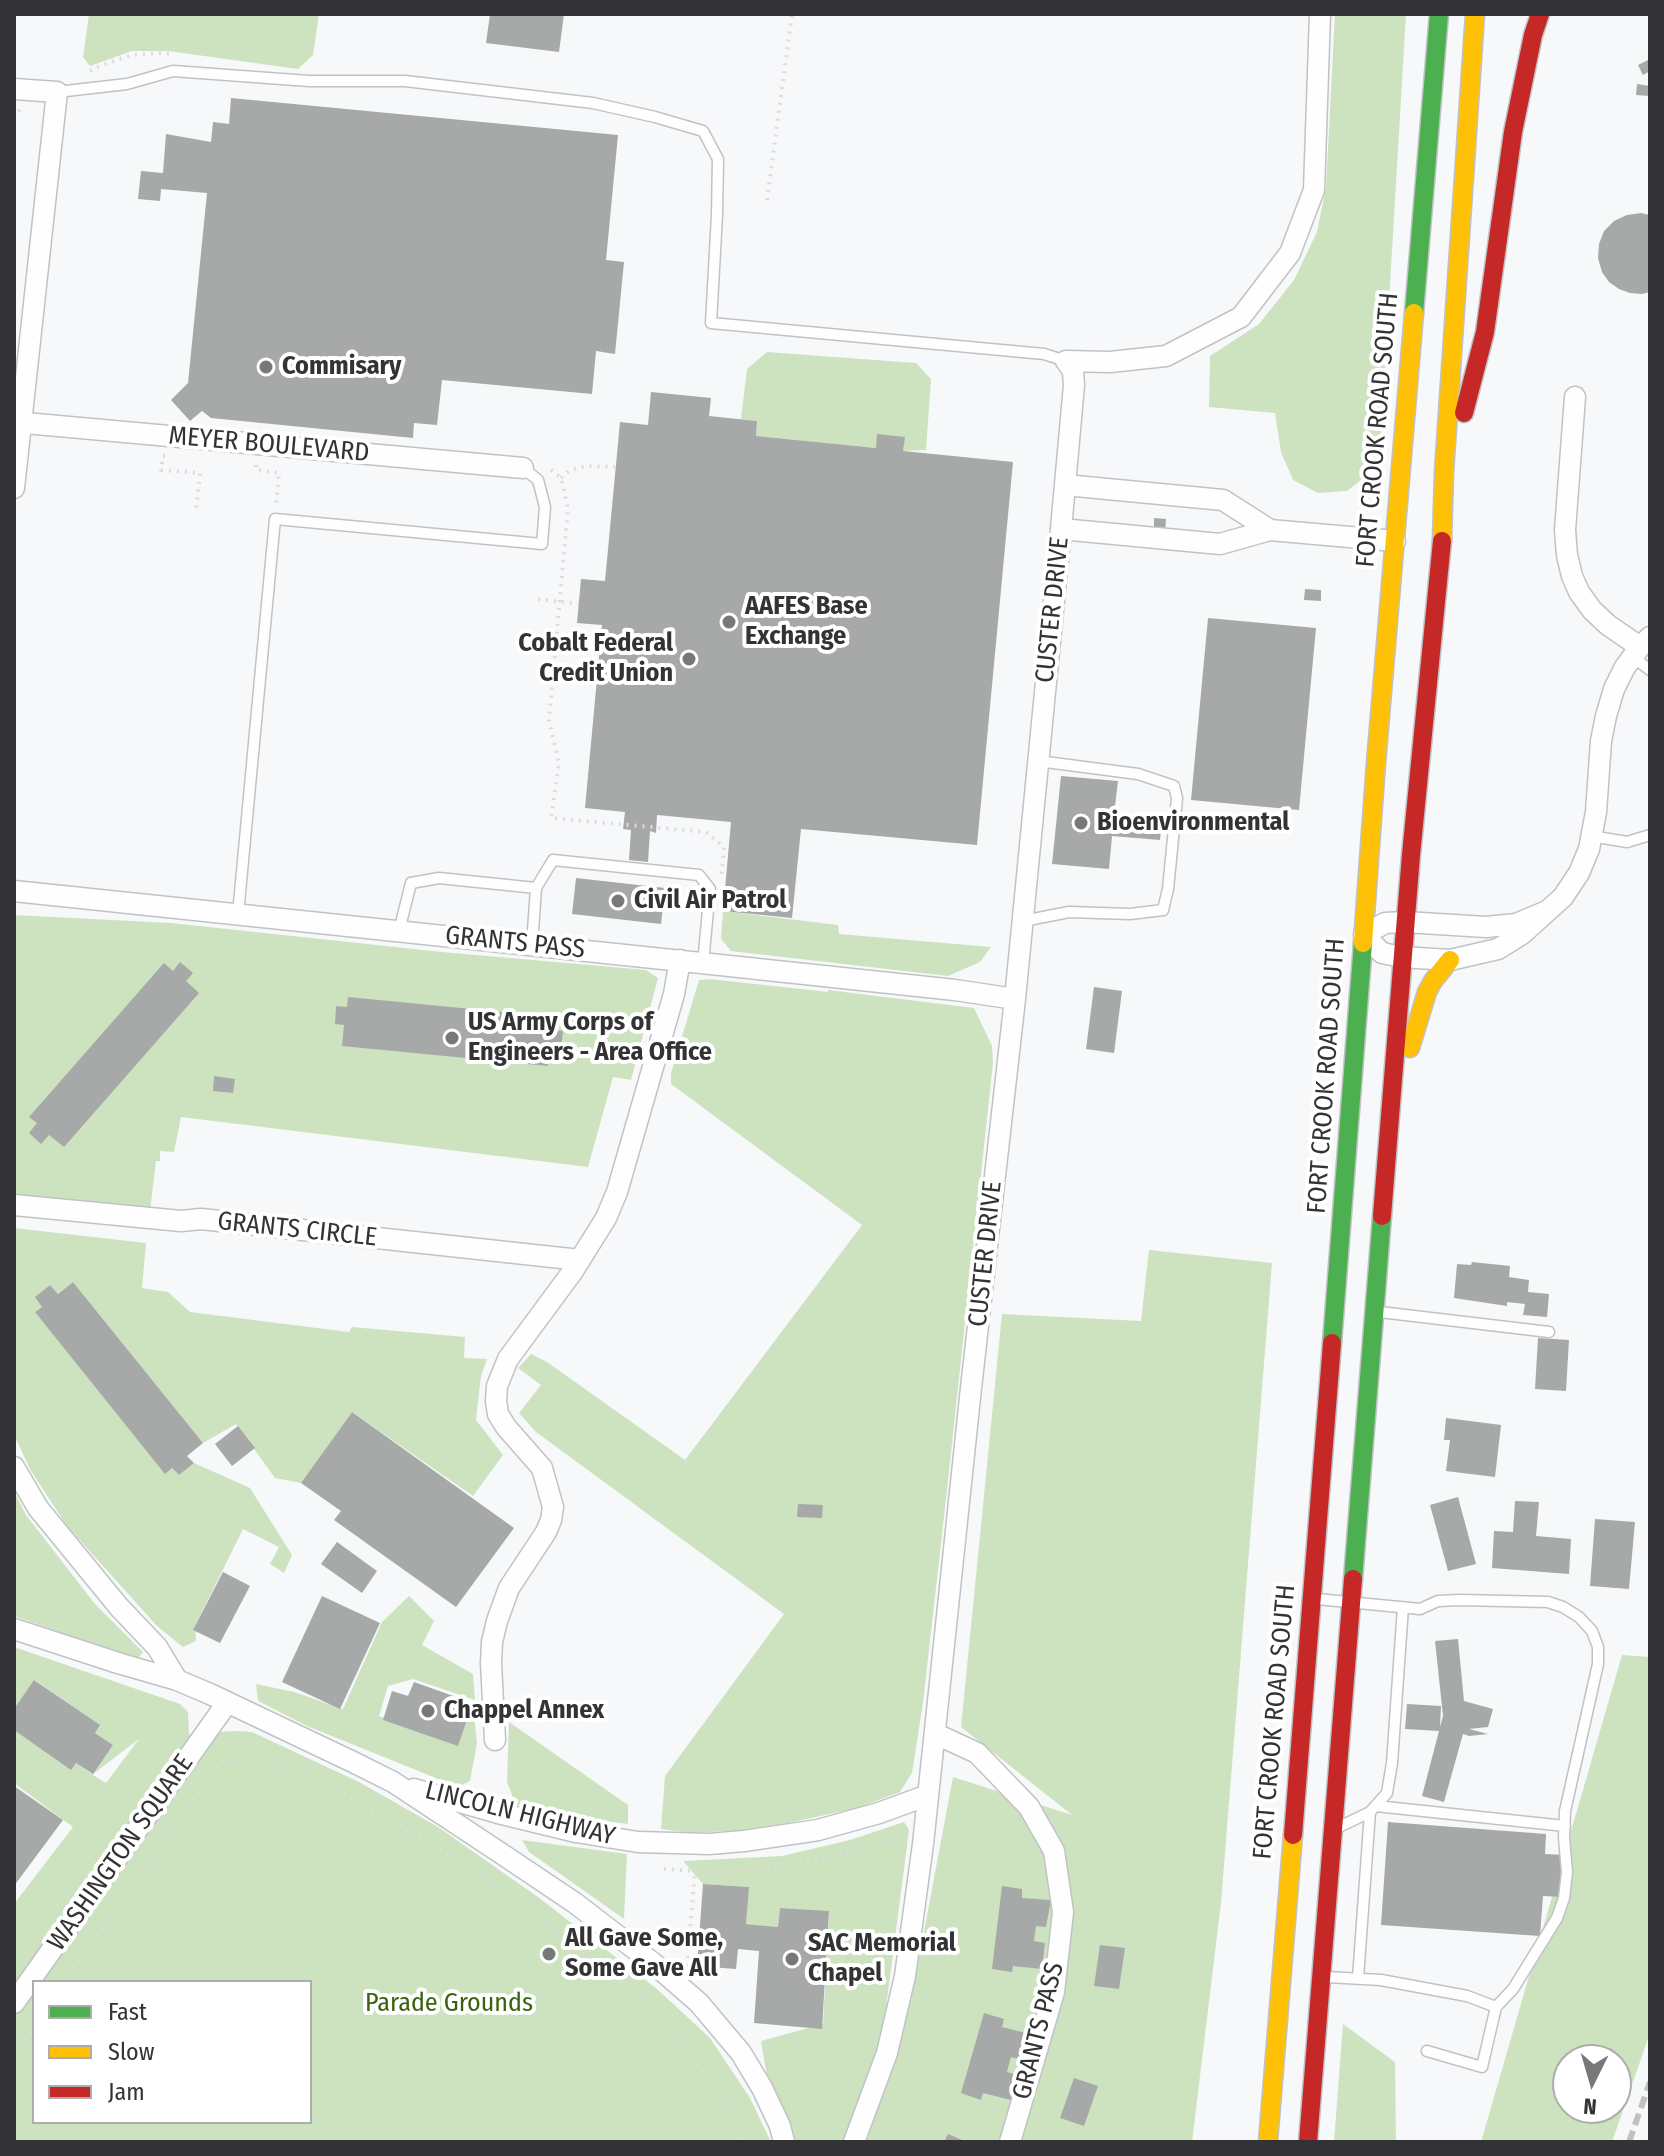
<!DOCTYPE html>
<style>
body{margin:0}
#map{position:relative;width:1664px;height:2156px;overflow:hidden;background:#f6f8fa;font-family:"Fira Sans Condensed",sans-serif}
canvas{display:block}
.frame{position:absolute;inset:0;border:16px solid #333335;pointer-events:none}
.legend{position:absolute;left:32px;top:1980px;width:280px;height:144px;box-sizing:border-box;background:#fff;border:2px solid #adadae;margin:0;padding:10px 14px;list-style:none;font-size:24px;color:#333335}
.legend li{display:flex;align-items:center;gap:16px;height:40px}
.legend b{width:40px;border:2px solid #adadae}
.north{position:absolute;left:1552px;top:2044px;width:80px;height:80px;box-sizing:border-box;background:#fff;border:2px solid #adadae;border-radius:50%;rotate:185deg;font-size:22px;font-weight:700;line-height:32px;text-align:center;color:#333335}
.north::after{content:'';display:block;margin:auto;width:28px;height:36px;background:#77787a;clip-path:polygon(50% 0,100% 100%,50% 72%,0 100%)}
</style>
<div id="map">
<canvas width="1664" height="2156"></canvas>
<div class="frame"></div>
<ul class="legend">
<li><b style="height:10px;background:#4caf50"></b>Fast</li>
<li><b style="height:10px;background:#ffc107"></b>Slow</li>
<li><b style="height:10px;background:#c62828"></b>Jam</li>
</ul>
<div class="north">N</div>
</div>
<script>
const context = document.querySelector('canvas').getContext('2d');
context.lineJoin = 'round';
function fill(path, color) {
  context.fillStyle = color;
  context.fill(path, 'evenodd');
}
function shape(rows) {
  const path = new Path2D();
  for (const r of rows) {
    path.moveTo(r[0], r[1]);
    for (let i = 2; i < r.length; i += 2) path.lineTo(r[i], r[i + 1]);
  }
  return path;
}
function strokePath(path, color, width, dash) {
  context.strokeStyle = color;
  context.lineWidth = width;
  context.lineCap = dash ? 'butt' : 'round';
  context.setLineDash(dash || []);
  context.stroke(path);
}
function label(font, color, halo, rows, align = 'center') {
  context.font = font + ' "Fira Sans Condensed",sans-serif';
  context.lineWidth = 8;
  context.setLineDash([]);
  context.textBaseline = 'middle';
  context.strokeStyle = halo;
  context.fillStyle = color;
  for (const [text, x, y, turn = 0] of rows) {
    context.save();
    context.translate(x, y);
    context.rotate((+turn || 0) * Math.PI / 180);
    context.textAlign = isNaN(turn) ? turn : align;
    if (halo) context.strokeText(text, 0, 0);
    context.fillText(text, 0, 0);
    context.restore();
  }
}
const green = shape([
 [89,14,319,14,313,55,298,69,168,51,132,51,90,66,83,57],
 [1335,14,1406,14,1380,453,1371,472,1347,491,1318,493,1293,480,1281,452,1275,413,1209,407,1210,356,1259,324,1294,280,1317,232,1326,187],
 [767,352,916,363,931,379,926,450,903,451,904,437,876,448,756,436,757,421,741,419,747,369],
 [723,911,838,925,839,934,991,947,980,962,948,976,731,951,721,939],
 [14,915,171,923,442,952,646,970,658,978,631,1080,613,1077,588,1167,181,1117,174,1152,160,1151,160,1161,156,1161,150,1211,14,1197],
 [710,979,828,992,828,990,974,1008,992,1046,993,1063,945,1508,923,1703,912,1773,900,1792,857,1808,761,1829,691,1833,661,1829,665,1776,784,1614,536,1432,519,1413,541,1385,518,1368,531,1354,547,1362,685,1460,862,1225,671,1084,671,1073,699,980],
 [14,1228,146,1243,142,1288,168,1292,190,1312,349,1332,352,1327,465,1337,464,1358,487,1359,481,1376,476,1420,503,1455,473,1496,352,1412,301,1483,275,1478,236,1424,203,1443,73,1282,58,1294,50,1285,36,1297,42,1307,35,1312,172,1468,179,1475,194,1463,250,1488,292,1555,284,1573,270,1564,279,1547,243,1529,195,1626,196,1641,183,1647,157,1626,67,1526,31,1471,14,1435],
 [1149,1250,1272,1263,1221,1903,1192,2142,778,2142,761,2041,823,2024,829,1912,780,1908,778,1927,746,1924,748,1887,703,1884,683,1861,782,1856,850,1840,904,1822,909,1830,886,2008,911,2001,953,1777,1072,1815,961,1727,1002,1314,1141,1321],
 [14,1491,26,1515,95,1604,143,1652,138,1659,14,1616],
 [409,1596,434,1621,422,1645,473,1674,475,1700,413,1679,388,1686,379,1716,458,1745,473,1705,477,1743,470,1781,458,1787,307,1726,258,1701,256,1684,294,1692,343,1709,382,1622],
 [14,1647,180,1704,188,1712,189,1734,235,1731,252,1732,359,1782,438,1827,538,1897,657,1989,710,2038,750,2098,771,2142,14,2142,14,1904,73,1827,14,1783,14,1730,71,1769,76,1763,92,1774,113,1745,95,1733,99,1725,35,1680,14,1709],
 [139,1739,106,1783,93,1775,93,1774],
 [34,1982,310,1982,310,2122,34,2122],
 [1622,1655,1650,1657,1650,2033,1612,2142,1481,2142],
 [1568,2060,1616,2060,1616,2108,1568,2108],
 [509,1722,628,1805,628,1824,561,1815,516,1805,507,1782],
 [522,1840,627,1854,624,1919,529,1852],
 [1343,2024,1395,2062,1396,2142,1334,2142]
]);
const building = shape([
 [490,14,564,14,559,52,486,43],
 [1650,59,1650,71,1643,75,1638,65],
 [1637,84,1650,86,1650,96,1636,95],
 [231,98,618,135,606,260,624,262,615,354,596,351,592,394,442,380,437,425,414,423,413,438,211,418,202,411,190,421,171,400,188,383,207,193,161,189,160,201,138,199,141,171,163,173,166,134,211,142,213,122,229,124],
 [1641,213,1650,215,1650,292,1642,294,1630,293,1619,289,1609,282,1602,272,1598,258,1599,244,1604,231,1614,221,1627,215],
 [651,392,711,398,709,416,757,421,756,436,876,448,877,434,905,437,903,451,1013,462,977,845,801,829,792,918,723,911,731,822,657,815,656,833,650,831,648,862,629,860,631,830,623,829,625,812,585,808,602,625,577,623,581,579,605,581,620,422,648,425],
 [1154,518,1166,519,1165,532,1154,531],
 [1305,589,1321,590,1321,601,1304,600],
 [1208,618,1316,628,1299,810,1191,800],
 [1061,776,1118,781,1114,814,1162,819,1160,840,1112,836,1109,869,1052,864],
 [576,878,665,888,661,924,572,914],
 [180,962,193,973,186,981,199,993,64,1147,49,1135,41,1144,29,1133,37,1123,29,1117,164,963,173,971],
 [1094,987,1122,991,1114,1053,1086,1049],
 [348,997,554,1017,553,1030,563,1031,561,1048,550,1047,548,1066,342,1046,344,1025,335,1024,336,1006,347,1007],
 [214,1076,235,1079,233,1093,213,1091],
 [1472,1262,1510,1266,1509,1277,1529,1280,1528,1292,1549,1294,1547,1317,1523,1315,1525,1304,1507,1302,1507,1306,1454,1298,1457,1264,1471,1265],
 [73,1282,203,1443,187,1456,194,1463,179,1475,172,1468,165,1474,35,1312,42,1307,35,1297,50,1285,58,1294],
 [1538,1338,1569,1340,1566,1391,1535,1389],
 [352,1412,514,1528,456,1607,334,1520,341,1511,301,1483],
 [1446,1418,1501,1425,1495,1477,1446,1471,1450,1440,1444,1440],
 [238,1426,255,1448,232,1466,215,1444],
 [1458,1497,1476,1564,1448,1571,1430,1505],
 [1515,1501,1539,1502,1536,1536,1571,1539,1569,1574,1492,1568,1494,1531,1513,1532],
 [798,1504,823,1505,822,1518,797,1517],
 [1595,1519,1635,1522,1629,1589,1590,1586],
 [337,1542,377,1571,362,1593,321,1564],
 [223,1572,250,1586,220,1643,193,1630],
 [322,1596,380,1623,340,1709,282,1682],
 [1458,1639,1464,1701,1493,1709,1488,1727,1469,1729,1488,1734,1469,1736,1463,1734,1444,1802,1422,1796,1439,1731,1405,1729,1407,1704,1441,1706,1440,1727,1443,1716,1435,1641],
 [34,1680,100,1725,95,1733,113,1745,93,1774,76,1763,71,1770,14,1730,14,1709],
 [414,1682,473,1703,458,1746,383,1720,392,1691,408,1696],
 [14,1786,63,1820,14,1886],
 [1388,1822,1546,1834,1545,1854,1566,1855,1563,1897,1543,1896,1540,1936,1381,1925],
 [703,1884,749,1887,746,1924,778,1927,780,1908,829,1911,822,2029,754,2023,759,1951,738,1949,736,1969,697,1966],
 [1002,1886,1022,1889,1022,1898,1051,1900,1046,1927,1036,1926,1034,1941,1045,1943,1042,1969,1013,1966,1012,1972,992,1969],
 [1100,1945,1125,1948,1119,1989,1094,1986],
 [984,2013,1004,2019,1002,2027,1030,2034,1022,2060,1011,2057,1007,2072,1018,2075,1011,2100,983,2093,981,2100,961,2093],
 [1074,2078,1098,2086,1084,2126,1060,2118],
 [948,2134,967,2142,944,2142]
]);
const path = shape([
 [277,62,315,43],
 [90,71,102,65,132,55,161,53,174,54],
 [14,118,20,109],
 [767,200,792,14],
 [165,456,163,456,161,470,200,473,196,511],
 [256,465,256,470,279,473,276,506],
 [551,470,561,478,568,509,549,720,559,764,551,818,706,832,724,847,721,879],
 [561,478,570,470,586,466,615,467],
 [538,599,579,604],
 [664,1869,712,1872,757,1868,825,1858,887,1841,904,1845],
 [839,1963,887,1968],
 [687,1966,695,1872],
 [64,1982,221,1762,253,1759,284,1764,349,1797,470,1867,642,1996,729,2103,741,2142],
 [14,2061,34,2025]
]);
const lane = shape([
 [57,92,127,84,173,71,309,81,405,81,593,103,655,117,703,131,718,159,717,215,711,323,1044,354,1066,361],
 [1633,657,1650,670],
 [1591,836,1627,842,1650,835],
 [536,888,553,860,699,875,710,889,703,963],
 [238,914,275,519,542,544,545,507,538,480,523,468],
 [1023,921,1069,912,1130,914,1163,910,1168,889,1177,798,1174,786,1138,774,1038,761],
 [399,931,411,883,439,878,536,888,532,945],
 [1380,1312,1549,1332],
 [1317,1599,1420,1609,1438,1601,1460,1600,1548,1602,1563,1607,1579,1617,1592,1631,1598,1647,1598,1664,1565,1811,1564,1838,1567,1872,1564,1898,1557,1918,1513,1989,1496,2007],
 [1376,1806,1565,1826],
 [1339,1827,1370,1812,1387,1793,1392,1763,1403,1607],
 [1327,1977,1381,1980,1467,1996,1496,2007,1482,2067,1427,2051],
 [1358,1978,1370,1812]
]);
const street = shape([
 [14,89,57,92,14,488],
 [1066,361,1110,362,1166,356,1241,317,1290,253,1314,190,1320,14],
 [1575,397,1565,530,1567,555,1572,576,1579,592,1592,610,1608,625,1640,647],
 [14,422,523,468],
 [1065,485,1223,500,1270,530],
 [1061,529,1220,544,1270,530,1395,541],
 [14,891,720,965,955,990,1015,999],
 [1547,911,1516,924,1486,927,1405,922,1385,923,1364,935,1382,953,1402,957,1450,960,1498,949,1522,934,1563,897,1579,873,1589,849,1596,812,1601,741,1606,716,1614,689,1625,667,1640,647,1650,637],
 [14,1205,181,1221,201,1219,580,1260],
 [14,1467,38,1508,119,1607,157,1647,177,1680],
 [14,1629,118,1663,177,1680,210,1694,353,1762,393,1782,499,1852,575,1903,653,1963,699,2003,741,2053,762,2088,780,2126,784,2142],
 [936,1734,977,1753,1029,1807,1054,1851,1063,1912,1054,1992,1010,2142],
 [495,1740,491,1663,492,1642,497,1621,509,1588,546,1532,551,1520,553,1507,542,1468,506,1427,498,1414,496,1401,497,1386,508,1359,573,1271,606,1218,617,1192,674,994,680,960],
 [414,1789,498,1813,576,1832,638,1842,709,1844,744,1841,818,1830,879,1813,928,1795],
 [14,2003,227,1703],
 [854,2142,887,2053,905,1976,923,1844,971,1388,1015,999,1061,529,1074,385,1073,371,1066,361]
]);
const fast = shape([
 [1414,313,1439,14],
 [1332,1343,1363,943],
 [1353,1579,1382,1216]
]);
const slow = shape([
 [1442,541,1444,472,1475,14],
 [1363,943,1376,763,1414,313],
 [1410,1048,1427,992,1433,981,1450,960],
 [1268,2142,1293,1835]
]);
const jam = shape([
 [1464,413,1485,332,1513,132,1533,35,1540,14],
 [1382,1216,1411,855,1442,541],
 [1293,1835,1332,1343],
 [1308,2142,1353,1579]
]);
const rail = shape([
 [1629,2142,1650,2082]
]);
const markers = [
 [266,367,8,"#77787a"],
 [729,622,8,"#77787a"],
 [689,659,8,"#77787a"],
 [1081,823,8,"#77787a"],
 [618,901,8,"#77787a"],
 [452,1038,8,"#77787a"],
 [428,1711,8,"#77787a"],
 [549,1954,8,"#77787a"],
 [792,1959,8,"#77787a"]
];
const poiNames = [
 ["Commisary",282,367],
 ["AAFES Base",745,607],
 ["Exchange",745,637],
 ["Cobalt Federal",673,644,"right"],
 ["Credit Union",673,674,"right"],
 ["Bioenvironmental",1097,823],
 ["Civil Air Patrol",634,901],
 ["US Army Corps of",468,1023],
 ["Engineers - Area Office",468,1053],
 ["Chappel Annex",444,1711],
 ["All Gave Some,",565,1939],
 ["Some Gave All",565,1969],
 ["SAC Memorial",808,1944],
 ["Chapel",808,1974]
];
const streetNames = [
 ["FORT CROOK ROAD SOUTH",1378,430,-85],
 ["MEYER BOULEVARD",269,445,5],
 ["CUSTER DRIVE",1053,610,-84],
 ["GRANTS PASS",515,943,6],
 ["FORT CROOK ROAD SOUTH",1327,1076,-86],
 ["GRANTS CIRCLE",297,1230,6],
 ["CUSTER DRIVE",986,1254,-84],
 ["FORT CROOK ROAD SOUTH",1275,1722,-85],
 ["LINCOLN HIGHWAY",520,1814,14],
 ["WASHINGTON SQUARE",121,1853,-55],
 ["GRANTS PASS",1039,2031,-76]
];
const parkNames = [
 ["Parade Grounds",449,2004]
];
fill(green, '#cde3c0');
fill(building, '#a7a8a8');
strokePath(lane, '#c1c2c4', 13);
strokePath(street, '#c1c2c4', 23);
strokePath(fast, '#c1c2c4', 21);
strokePath(slow, '#c1c2c4', 21);
strokePath(jam, '#c1c2c4', 21);
strokePath(path, '#dcdcdd', 4, [2, 6]);
strokePath(lane, '#fefefe', 10);
strokePath(street, '#fefefe', 20);
strokePath(fast, '#4caf50', 18);
strokePath(slow, '#ffc107', 18);
strokePath(jam, '#c62828', 18);
strokePath(rail, '#c0c1c1', 6, [12, 6]);
for (const [x, y, r, color] of markers) {
  const dot = new Path2D();
  dot.arc(x, y, r, 0, 2 * Math.PI);
  context.fillStyle = color;
  context.fill(dot);
  strokePath(dot, '#fff', 3);
}
label('bold 26px', '#333335', '#fff', poiNames, 'left');
label('26px', '#333335', '#fff', streetNames);
label('26px', '#3b630e', '#fff', parkNames);
</script>
